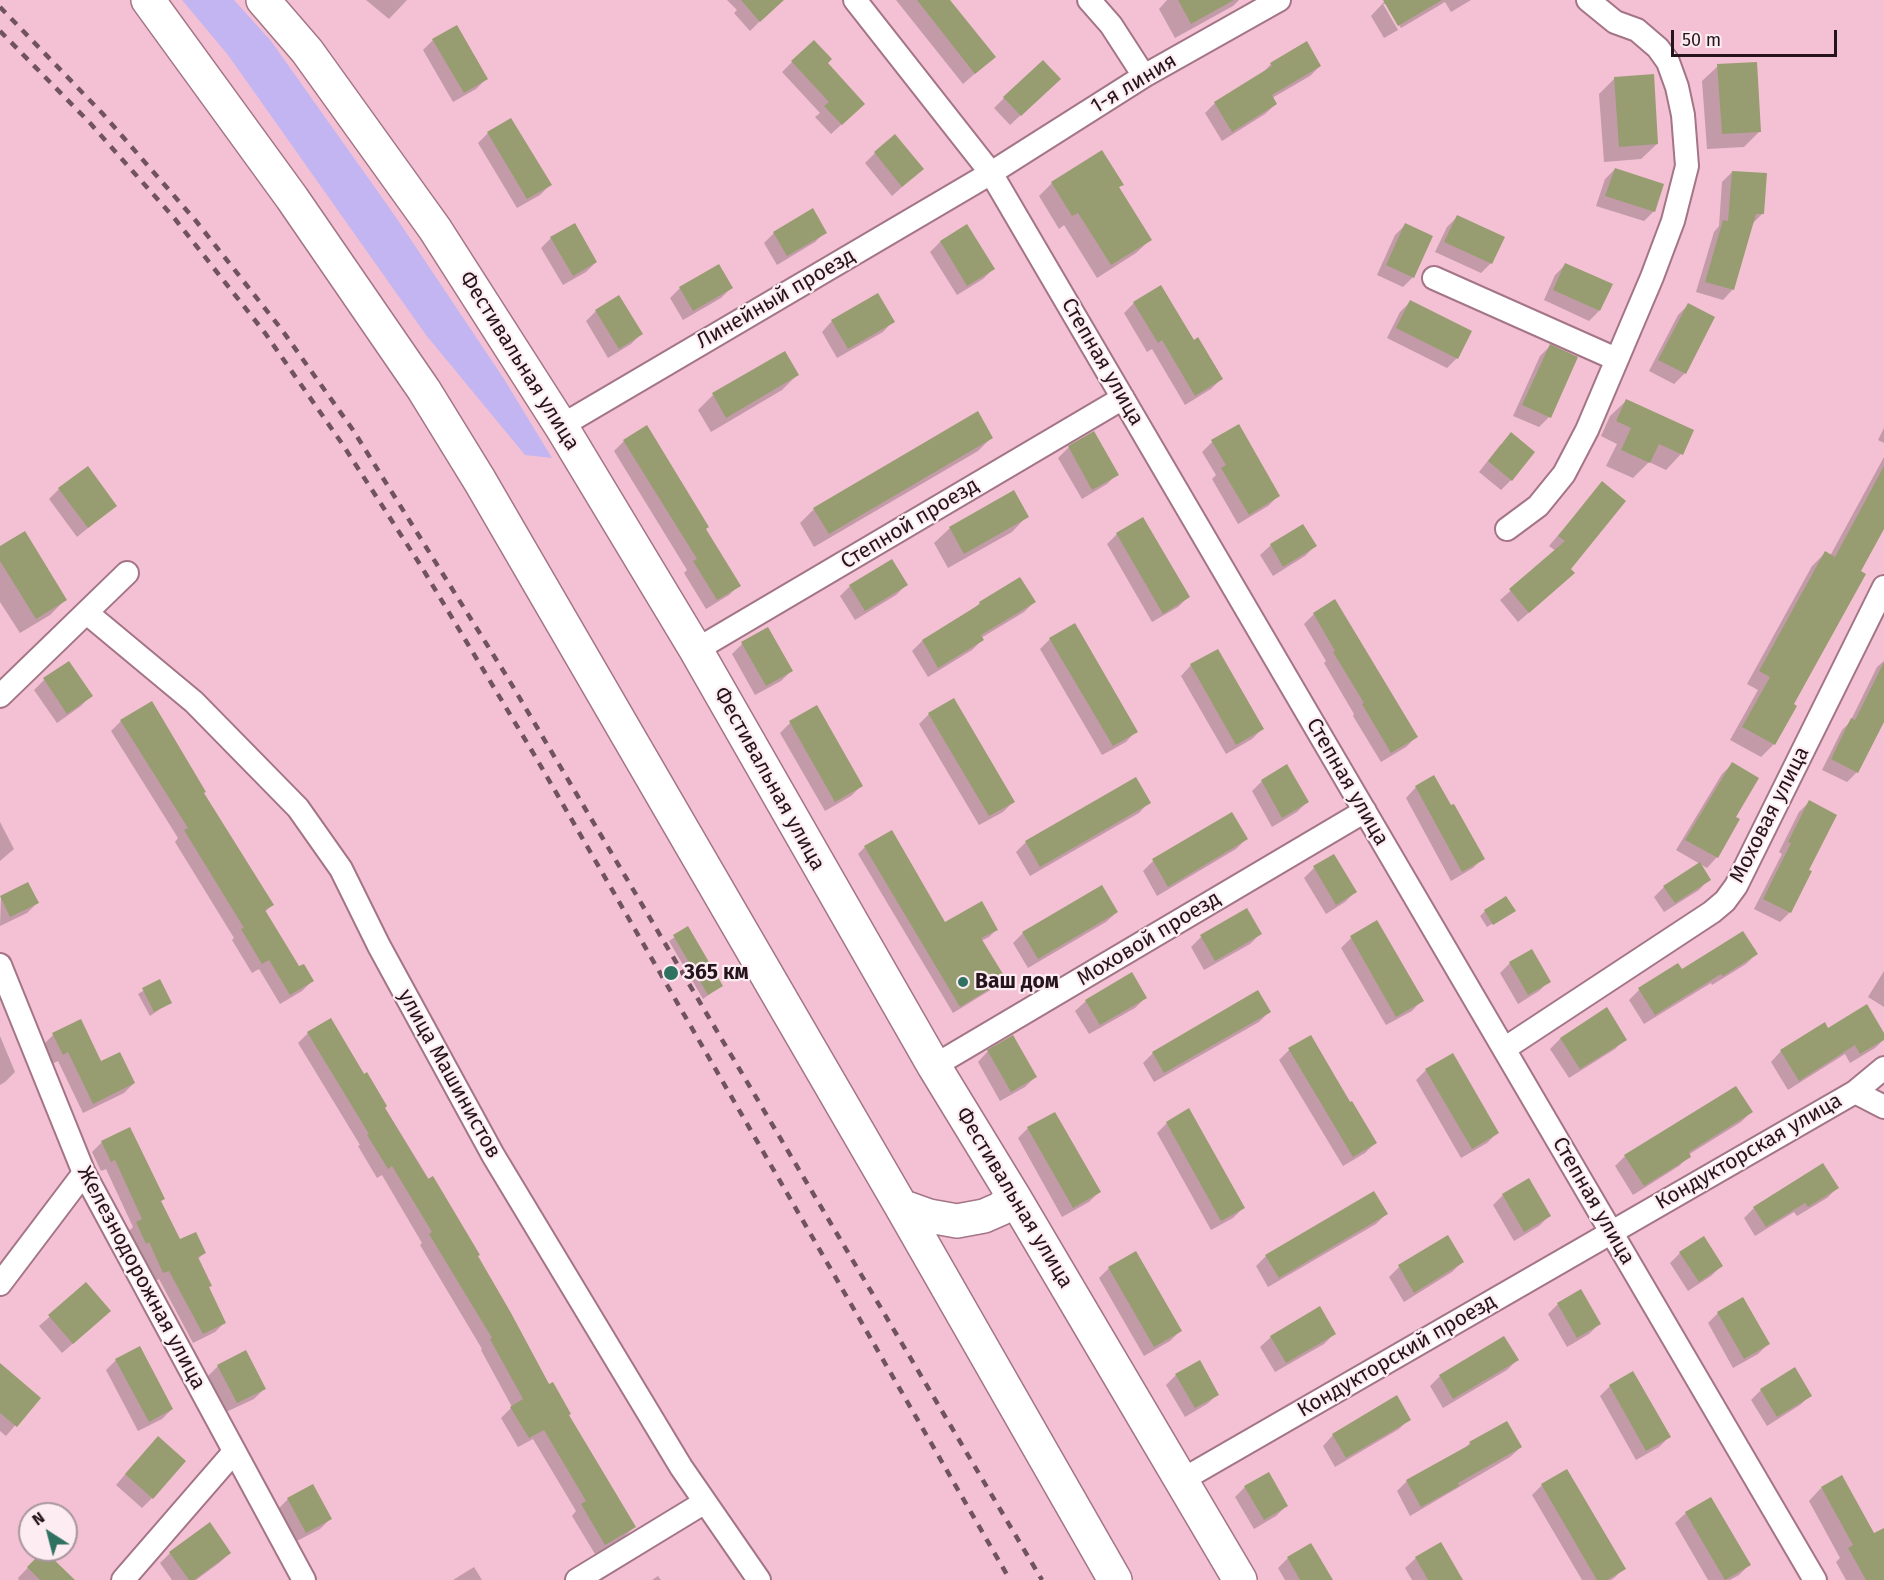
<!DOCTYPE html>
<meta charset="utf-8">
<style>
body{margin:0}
#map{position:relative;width:1884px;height:1580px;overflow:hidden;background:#f3c1d3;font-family:"Fira Sans",sans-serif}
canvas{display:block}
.north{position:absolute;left:18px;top:1502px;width:60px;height:60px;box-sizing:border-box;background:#fdedf2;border:2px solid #a7969c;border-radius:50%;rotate:324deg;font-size:16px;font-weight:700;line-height:24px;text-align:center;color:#25141b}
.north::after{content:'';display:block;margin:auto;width:21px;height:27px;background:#307262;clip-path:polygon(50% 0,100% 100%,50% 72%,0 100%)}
.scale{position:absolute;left:1671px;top:30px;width:166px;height:27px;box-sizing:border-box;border:3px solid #25141b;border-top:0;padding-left:8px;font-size:18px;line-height:21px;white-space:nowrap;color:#25141b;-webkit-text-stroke:4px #fdedf2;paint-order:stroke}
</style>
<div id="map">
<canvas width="1884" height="1580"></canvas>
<div class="north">N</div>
<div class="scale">50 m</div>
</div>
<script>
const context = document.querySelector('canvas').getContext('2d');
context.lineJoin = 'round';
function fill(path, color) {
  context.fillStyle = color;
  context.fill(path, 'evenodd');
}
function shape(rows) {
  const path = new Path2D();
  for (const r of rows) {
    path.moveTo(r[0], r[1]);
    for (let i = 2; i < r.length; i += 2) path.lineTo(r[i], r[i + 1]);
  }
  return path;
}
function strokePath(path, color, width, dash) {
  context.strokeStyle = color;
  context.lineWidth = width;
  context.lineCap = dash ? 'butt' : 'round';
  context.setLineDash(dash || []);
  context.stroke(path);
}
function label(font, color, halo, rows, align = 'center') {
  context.font = font + ' "Fira Sans",sans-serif';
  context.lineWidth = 4.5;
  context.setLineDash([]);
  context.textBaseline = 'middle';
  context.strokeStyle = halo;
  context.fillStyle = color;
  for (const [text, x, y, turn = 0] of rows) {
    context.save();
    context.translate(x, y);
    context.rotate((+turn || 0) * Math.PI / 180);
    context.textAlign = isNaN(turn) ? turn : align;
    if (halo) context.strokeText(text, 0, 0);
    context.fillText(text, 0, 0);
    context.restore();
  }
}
const green = shape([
 [182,0,234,0,271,41,393,213,504,379,552,458,525,455,426,335,228,55]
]);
const shadow = shape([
 [366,0,407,0,389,19],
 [727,0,781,0,750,31,734,13,737,10],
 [896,0,948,0,994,57,963,84],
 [1167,0,1239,0,1233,6,1175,38,1159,9],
 [1388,0,1471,0,1451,12,1445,2,1401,28,1387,4,1383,4,1398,30,1384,38,1371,16,1384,2],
 [433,40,486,79,476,89,453,102,423,50],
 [792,62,826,63,853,114,831,134,815,117,820,113,782,72],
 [1271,64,1320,66,1310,76,1272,98,1276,104,1265,114,1222,141,1205,113,1215,103,1261,75],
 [1718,66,1760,131,1744,147,1707,149,1702,81],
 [1615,78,1657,144,1641,159,1604,162,1599,94],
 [1049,89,1010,125,994,108,1004,98],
 [488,133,550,185,540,195,517,208,478,143],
 [875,153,922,169,892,196,865,163],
 [1615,169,1654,211,1644,221,1596,206,1605,179],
 [1732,172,1762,214,1752,224,1733,289,1723,300,1696,292,1714,232,1719,226,1722,182],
 [1052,183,1122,184,1118,188,1150,240,1136,253,1097,278,1064,225,1059,229,1039,196],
 [1457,217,1491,263,1481,273,1435,252,1447,227],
 [1405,225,1413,277,1403,287,1377,275,1395,235],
 [967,226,993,269,983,279,957,295,930,252,940,242],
 [825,232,815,242,777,265,764,243,774,233],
 [551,238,596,262,586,272,563,285,541,248],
 [1565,265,1599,311,1589,321,1544,300,1555,275],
 [680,288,731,288,721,298,683,320,670,298],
 [877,295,893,321,883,332,837,358,822,332,832,321],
 [1410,302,1457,358,1447,368,1387,338,1400,312],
 [1134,303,1193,342,1221,379,1211,389,1185,405,1152,349,1147,352,1124,313],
 [1688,305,1713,317,1684,374,1674,384,1649,371,1678,315],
 [596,311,641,334,631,344,608,358,586,321],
 [1550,346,1576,358,1549,417,1539,427,1513,416,1540,356],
 [797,375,782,390,711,432,698,410,713,395],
 [1626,401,1692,431,1681,454,1666,470,1649,462,1633,478,1606,466,1617,444,1601,436,1610,416],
 [1238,426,1278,496,1268,506,1238,524,1212,479,1216,475,1202,452,1212,442],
 [1884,428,1884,443,1878,440],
 [1094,433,1117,474,1107,484,1082,499,1058,458,1068,448],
 [992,437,978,451,814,547,800,523,814,509],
 [624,441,704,529,739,585,729,595,706,609,684,573,687,570,614,451],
 [1501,444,1511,480,1501,490,1479,472],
 [1884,457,1884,526,1792,705,1774,744,1761,757,1730,740,1758,690,1747,684,1812,566,1825,553,1830,556],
 [1602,483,1563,583,1518,622,1500,600,1556,551,1549,546],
 [59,489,115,506,77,537,49,499],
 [1013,492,1027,516,1012,532,948,568,934,543,950,528],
 [1303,526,1315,546,1305,556,1273,576,1260,555,1271,545],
 [1117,534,1188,597,1178,607,1152,622,1107,544],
 [0,548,65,600,50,615,20,633,0,602],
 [906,585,896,595,855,620,840,596,850,586],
 [1034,602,1024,612,981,638,982,640,972,650,928,677,912,651,922,641,971,611,980,603],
 [1314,614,1416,737,1406,747,1381,762,1353,716,1354,714,1324,663,1326,661,1304,624],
 [767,629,791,671,781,681,755,695,732,654,742,644],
 [1050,639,1136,731,1126,742,1102,755,1040,649],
 [1884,661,1884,719,1857,772,1847,782,1822,770,1842,730,1850,722,1877,667],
 [69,663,91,695,81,706,57,723,34,690,44,680],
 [1191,665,1262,729,1252,739,1226,754,1181,676],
 [929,714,1013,802,1003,812,979,825,919,724],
 [121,721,203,793,272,905,265,912,299,968,312,981,302,991,280,1004,259,969,252,973,232,940,234,938,175,842,178,838,111,731],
 [790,723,861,786,851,796,825,811,780,733],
 [1732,764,1734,817,1717,857,1707,868,1676,850,1722,774],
 [1433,777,1483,858,1473,868,1451,881,1406,798,1416,787],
 [1262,781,1307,802,1297,812,1272,827,1252,791],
 [1149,802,1139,813,1030,876,1016,852,1026,842],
 [1809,802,1807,870,1790,912,1780,922,1754,909,1782,854,1779,852,1799,812],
 [1231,814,1246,839,1236,849,1157,896,1143,871,1153,861],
 [0,822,14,849,0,861],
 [865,847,945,924,996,930,989,937,981,941,1004,979,997,986,953,1013,858,854],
 [1314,868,1355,892,1345,902,1326,914,1304,878],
 [1709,879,1699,890,1664,912,1654,897,1664,887],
 [1,897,37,903,27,913,0,926],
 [1485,911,1511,912,1487,927,1480,916],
 [1117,912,1106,922,1028,968,1013,943,1023,933],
 [1377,922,1422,1000,1412,1011,1386,1025,1341,948,1351,938],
 [688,928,721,986,703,999,669,941],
 [1260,934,1250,944,1204,970,1191,947,1201,937],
 [1756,954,1746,964,1712,985,1711,983,1644,1024,1629,1000,1639,990,1677,965,1681,971],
 [1510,963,1549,981,1539,991,1518,1004,1500,973],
 [1884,971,1884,1007,1868,997],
 [159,981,170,1002,150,1016,138,994],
 [1145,998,1135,1008,1089,1034,1075,1011,1086,1001],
 [1606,1010,1625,1039,1615,1049,1569,1078,1550,1049,1560,1039],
 [1269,1012,1259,1022,1154,1082,1143,1063,1153,1053],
 [331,1020,476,1256,548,1387,634,1527,624,1537,595,1554,572,1516,576,1511,533,1439,518,1447,501,1418,512,1407,481,1350,482,1349,420,1245,422,1243,382,1175,377,1178,358,1146,360,1145,298,1043,308,1033],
 [1824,1024,1828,1030,1884,1036,1884,1039,1875,1048,1850,1063,1845,1054,1788,1090,1771,1062,1781,1051],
 [53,1035,101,1063,134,1083,124,1093,83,1113,58,1061,52,1064,43,1045],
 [0,1036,15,1072,5,1082,0,1085],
 [1311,1037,1375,1143,1365,1153,1343,1166,1279,1060,1289,1050],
 [988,1051,1035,1077,1025,1087,1000,1101,978,1062],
 [1426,1070,1497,1133,1487,1143,1461,1158,1416,1080],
 [1751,1112,1741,1122,1688,1155,1689,1156,1679,1166,1633,1195,1615,1166,1625,1156],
 [1167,1123,1243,1208,1233,1218,1211,1230,1157,1133],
 [1028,1128,1099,1192,1089,1202,1062,1217,1018,1138],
 [102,1142,160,1202,179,1241,204,1253,197,1260,208,1287,225,1322,215,1332,193,1343,159,1279,154,1282,139,1251,136,1252,127,1233,133,1227,106,1169,101,1171,92,1152],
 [1837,1188,1827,1198,1797,1216,1794,1212,1755,1236,1744,1218,1754,1208],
 [1503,1195,1549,1216,1539,1226,1514,1241,1493,1205],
 [1386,1214,1376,1224,1268,1287,1256,1266,1266,1256],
 [1447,1237,1462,1262,1452,1272,1404,1302,1389,1277,1399,1267],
 [1703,1238,1721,1266,1711,1276,1688,1291,1670,1263,1680,1253],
 [1109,1268,1180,1331,1170,1341,1144,1356,1099,1278],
 [86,1285,99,1321,62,1353,39,1326],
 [1558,1304,1599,1324,1589,1334,1567,1347,1548,1314],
 [1319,1308,1334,1334,1324,1344,1275,1372,1260,1347,1271,1337],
 [1718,1313,1768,1344,1758,1354,1733,1368,1708,1323],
 [116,1360,172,1409,162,1419,138,1431,106,1370],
 [1517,1360,1507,1370,1443,1408,1430,1386,1440,1376],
 [218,1366,264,1389,254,1399,226,1412,208,1376],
 [1794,1369,1811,1395,1800,1405,1767,1426,1751,1400,1761,1390],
 [0,1371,39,1398,6,1436,0,1431],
 [1176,1375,1218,1394,1207,1404,1185,1417,1166,1385],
 [1610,1386,1669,1437,1659,1447,1636,1460,1600,1396],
 [1397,1397,1409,1419,1399,1429,1335,1467,1323,1446,1333,1435],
 [1470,1443,1521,1447,1510,1457,1410,1516,1397,1491,1407,1481,1464,1449],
 [148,1448,152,1498,142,1508,116,1485],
 [1542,1485,1624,1568,1614,1578,1611,1580,1582,1580,1532,1495],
 [1245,1487,1286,1506,1276,1516,1254,1529,1235,1497],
 [1821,1488,1874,1535,1884,1529,1884,1580,1846,1580,1836,1562,1840,1558,1809,1501],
 [288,1499,330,1519,320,1529,295,1542,278,1509],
 [1711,1499,1749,1565,1739,1575,1730,1580,1708,1580,1675,1523,1686,1513],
 [209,1524,230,1553,219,1563,196,1580,172,1580,160,1563,170,1553],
 [1441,1544,1462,1580,1412,1580,1405,1568,1416,1558],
 [43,1552,58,1580,19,1580,18,1578],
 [1288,1558,1331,1580,1285,1580,1278,1568],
 [474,1567,482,1580,453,1580],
 [658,1576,661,1580,652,1580]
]);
const building = shape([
 [741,0,784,0,760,22],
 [917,0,950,0,996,57,975,74],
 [1178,0,1234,0,1191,24],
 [1383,0,1442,0,1398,26],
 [457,25,488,79,464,93,432,39],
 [814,40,832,59,828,63,865,104,842,125,824,106,829,102,791,61],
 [1307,41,1321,66,1272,95,1277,104,1232,132,1214,102,1272,66,1270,63],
 [1043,60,1061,79,1021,116,1003,97],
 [1757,62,1761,132,1722,134,1717,64],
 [1654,74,1658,144,1619,147,1614,77],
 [511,118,552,185,527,199,487,132],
 [895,134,924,169,902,187,874,152],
 [1102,150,1124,185,1119,187,1152,240,1111,265,1078,213,1072,216,1051,182],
 [1615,168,1664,184,1655,212,1605,196],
 [1732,171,1767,173,1764,214,1756,214,1734,290,1705,282,1723,220,1728,221],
 [813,208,827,233,787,256,773,232],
 [1457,215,1505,237,1492,264,1444,242],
 [575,223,597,262,573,276,550,237],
 [1405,223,1433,236,1414,278,1386,265],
 [967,224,995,269,967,286,940,241],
 [1565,263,1613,284,1600,311,1553,290],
 [719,264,733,288,693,311,679,287],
 [1161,285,1194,340,1198,337,1223,379,1195,396,1162,340,1158,343,1133,302],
 [878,293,895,322,848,349,831,320],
 [619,295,643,334,619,349,595,310],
 [1410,300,1472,331,1458,359,1396,328],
 [1688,303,1715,317,1686,374,1658,360],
 [1550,344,1578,357,1551,418,1522,405],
 [785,351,799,375,726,418,712,393],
 [1626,399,1694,430,1683,455,1659,444,1650,463,1621,450,1631,428,1616,421],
 [978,411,993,438,829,534,813,508],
 [1239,424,1280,496,1249,515,1221,468,1226,465,1211,440],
 [647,425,709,527,706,529,741,586,717,600,693,561,697,559,623,440],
 [1094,431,1119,475,1092,490,1068,446],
 [1511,432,1535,452,1512,481,1488,461],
 [88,466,117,506,88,528,58,488],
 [1884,466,1884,529,1861,571,1866,574,1794,704,1797,706,1775,745,1742,727,1770,677,1759,671,1825,551,1835,557],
 [1602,481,1626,501,1571,569,1575,573,1529,613,1509,589,1565,541,1558,536],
 [1014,490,1029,517,964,554,949,527],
 [1143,517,1190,597,1163,614,1116,533],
 [1303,524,1317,546,1283,567,1270,544],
 [25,531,67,600,36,619,0,561,0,546],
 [892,559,908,585,865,611,849,585],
 [1020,577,1036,602,981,635,984,640,938,668,922,640,980,604,979,602],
 [1335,599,1418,737,1391,753,1362,704,1364,703,1333,652,1335,651,1313,613],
 [1075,623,1138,732,1113,746,1049,638],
 [768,627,793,671,766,686,741,642],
 [1218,649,1264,729,1236,745,1190,664],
 [69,661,93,696,67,714,43,678],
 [1884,662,1884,722,1858,773,1831,759,1851,718,1855,720],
 [954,698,1015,802,989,816,928,713],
 [152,701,206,792,204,793,274,905,265,910,299,966,304,964,314,981,290,995,269,960,262,964,241,929,244,928,184,830,188,828,120,720],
 [817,705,863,786,835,802,789,721],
 [1732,762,1759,778,1736,817,1740,819,1718,858,1685,840],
 [1287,764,1309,802,1282,818,1261,780],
 [1434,775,1451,805,1454,804,1485,859,1462,872,1415,786],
 [1136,777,1151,803,1040,867,1025,841],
 [1809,800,1837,815,1809,870,1812,871,1791,913,1763,899,1791,843,1788,842],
 [1232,812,1248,839,1168,887,1152,859],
 [892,830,945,922,982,901,998,930,981,938,1006,979,960,1007,864,846],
 [1334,854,1357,892,1336,905,1313,866],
 [1700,862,1711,880,1675,903,1663,886],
 [28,882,39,903,10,917,0,896],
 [1102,885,1118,912,1038,959,1022,932],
 [1506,896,1516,911,1493,925,1484,910],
 [1247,908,1262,934,1215,961,1200,935],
 [1377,920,1424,1001,1396,1017,1350,936],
 [688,926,723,986,708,995,673,935],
 [1743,931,1758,954,1723,976,1721,974,1655,1015,1638,988,1678,963,1682,969],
 [1532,949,1551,982,1528,995,1509,962],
 [1132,972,1147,998,1100,1025,1085,1000],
 [160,979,172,1003,154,1012,142,988],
 [1258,990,1271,1012,1164,1073,1152,1052],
 [1867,1004,1884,1033,1884,1040,1860,1054,1855,1045,1799,1081,1780,1050,1825,1022,1828,1028],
 [1607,1007,1627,1040,1580,1069,1560,1038],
 [331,1018,364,1074,367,1072,387,1106,385,1108,428,1179,433,1176,480,1255,478,1256,511,1313,549,1384,553,1382,571,1414,569,1415,636,1527,605,1545,581,1504,586,1501,544,1430,529,1438,510,1407,523,1399,490,1339,492,1338,429,1234,432,1232,392,1166,388,1169,367,1135,369,1134,307,1032],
 [81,1019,101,1061,120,1052,135,1083,93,1104,68,1052,63,1055,52,1033],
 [1013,1035,1037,1077,1011,1092,987,1050],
 [1311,1035,1350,1102,1352,1101,1377,1143,1353,1157,1288,1048],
 [1453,1053,1499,1133,1472,1149,1425,1069],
 [1736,1086,1753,1112,1689,1152,1691,1157,1644,1186,1624,1155],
 [1189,1108,1245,1208,1221,1221,1166,1122],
 [1055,1112,1101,1192,1073,1208,1027,1127],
 [130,1127,165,1199,161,1201,180,1239,196,1232,206,1253,198,1257,212,1286,209,1287,226,1323,203,1334,169,1271,163,1273,149,1242,146,1244,136,1222,142,1219,115,1160,111,1162,101,1141],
 [1823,1163,1839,1188,1808,1207,1805,1203,1766,1227,1753,1207],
 [1529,1178,1551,1216,1524,1232,1502,1194],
 [1374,1191,1388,1214,1279,1278,1265,1255],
 [1448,1235,1464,1262,1414,1293,1398,1265],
 [1704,1236,1723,1266,1699,1282,1679,1252],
 [1136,1251,1182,1331,1154,1347,1108,1267],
 [86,1282,111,1311,73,1344,48,1315],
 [1581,1289,1601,1324,1577,1338,1557,1303],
 [1743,1297,1770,1344,1744,1359,1717,1312],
 [1320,1306,1336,1334,1286,1363,1270,1336],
 [1504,1336,1519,1360,1453,1399,1439,1375],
 [140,1346,173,1409,149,1422,115,1359],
 [246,1350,266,1389,237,1403,217,1365],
 [1200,1360,1219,1395,1195,1408,1175,1374],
 [0,1363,41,1398,17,1427,0,1413],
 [1795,1367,1812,1396,1777,1417,1760,1389],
 [1633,1371,1671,1437,1646,1451,1609,1385],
 [1397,1395,1411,1420,1346,1458,1332,1434],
 [1507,1421,1522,1447,1458,1483,1459,1486,1421,1507,1406,1480,1471,1444,1469,1442],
 [158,1436,186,1461,153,1499,125,1474],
 [1567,1469,1626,1569,1607,1580,1597,1580,1541,1484],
 [1269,1472,1288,1506,1264,1520,1244,1486],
 [1842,1475,1874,1533,1884,1528,1884,1580,1866,1580,1848,1548,1853,1545,1821,1487],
 [313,1484,332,1519,306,1533,287,1498],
 [1711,1497,1751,1565,1725,1580,1685,1512],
 [210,1522,231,1553,194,1580,189,1580,169,1552],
 [1441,1542,1463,1580,1428,1580,1415,1557],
 [1311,1543,1333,1580,1300,1580,1287,1557],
 [44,1550,75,1580,40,1580,27,1567]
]);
const minor = shape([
 [855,0,991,173,1815,1580],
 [1089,0,1111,25,1144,76],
 [1434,278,1616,359],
 [561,426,991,173,1144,76,1279,0],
 [1507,529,1538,506,1564,474,1587,430,1652,277,1673,221,1687,166,1683,115,1677,87,1668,62,1658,48,1637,30,1615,22,1588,0],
 [87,613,194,702,298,808,341,869,379,946,493,1155,681,1467,759,1580],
 [696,650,1123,398],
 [0,696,127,573],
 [0,965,84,1173,304,1580],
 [1504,1049,1712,912,1725,901,1736,886,1884,587],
 [934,1066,1365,811],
 [1855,1092,1884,1107],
 [0,1284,84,1173],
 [1182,1480,1855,1092,1884,1068],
 [123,1580,234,1452],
 [577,1580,705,1502]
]);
const primary = shape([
 [148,0,292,198,424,390,480,481,901,1206,1115,1580],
 [263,0,307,51,435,229,561,426,696,650,934,1066,1014,1197,1240,1580],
 [901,1206,929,1216,957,1221,984,1216,1000,1209,1014,1197]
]);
const rail = shape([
 [0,7,103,114,196,221,282,330,353,430,509,680,1042,1580],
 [0,31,90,123,175,219,265,333,343,445,421,566,535,756,1010,1580]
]);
const markers = [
 [671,973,8,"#307262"],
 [963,982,6,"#307262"]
];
const streetNames = [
 ["1-я линия",1134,84,-31],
 ["Линейный проезд",776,299,-30],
 ["Фестивальная улица",519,361,58],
 ["Степная улица",1102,362,60],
 ["Степной проезд",910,524,-31],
 ["Фестивальная улица",769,779,61],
 ["Степная улица",1347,782,60],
 ["Моховая улица",1770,815,-63],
 ["Моховой проезд",1149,939,-31],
 ["улица Машинистов",449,1074,61],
 ["Кондукторская улица",1749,1152,-30],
 ["Фестивальная улица",1014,1198,59],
 ["Степная улица",1593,1201,60],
 ["Железнодорожная улица",141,1278,62],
 ["Кондукторский проезд",1397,1356,-30]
];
const poiNames = [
 ["365 км",684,973],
 ["Ваш дом",975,982]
];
fill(green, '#c3b5f1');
fill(shadow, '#0003');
fill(building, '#979d71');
strokePath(minor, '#a37586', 26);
strokePath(primary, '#a37586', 36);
strokePath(minor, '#fff', 22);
strokePath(primary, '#fff', 33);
strokePath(rail, '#70535e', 4.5, [8, 8]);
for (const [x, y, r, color] of markers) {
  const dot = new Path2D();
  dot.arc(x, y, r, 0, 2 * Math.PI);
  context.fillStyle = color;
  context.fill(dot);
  strokePath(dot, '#fdedf2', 2);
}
label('21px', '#25141b', '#fdedf2', streetNames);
label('bold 21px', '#25141b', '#fdedf2', poiNames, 'left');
</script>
